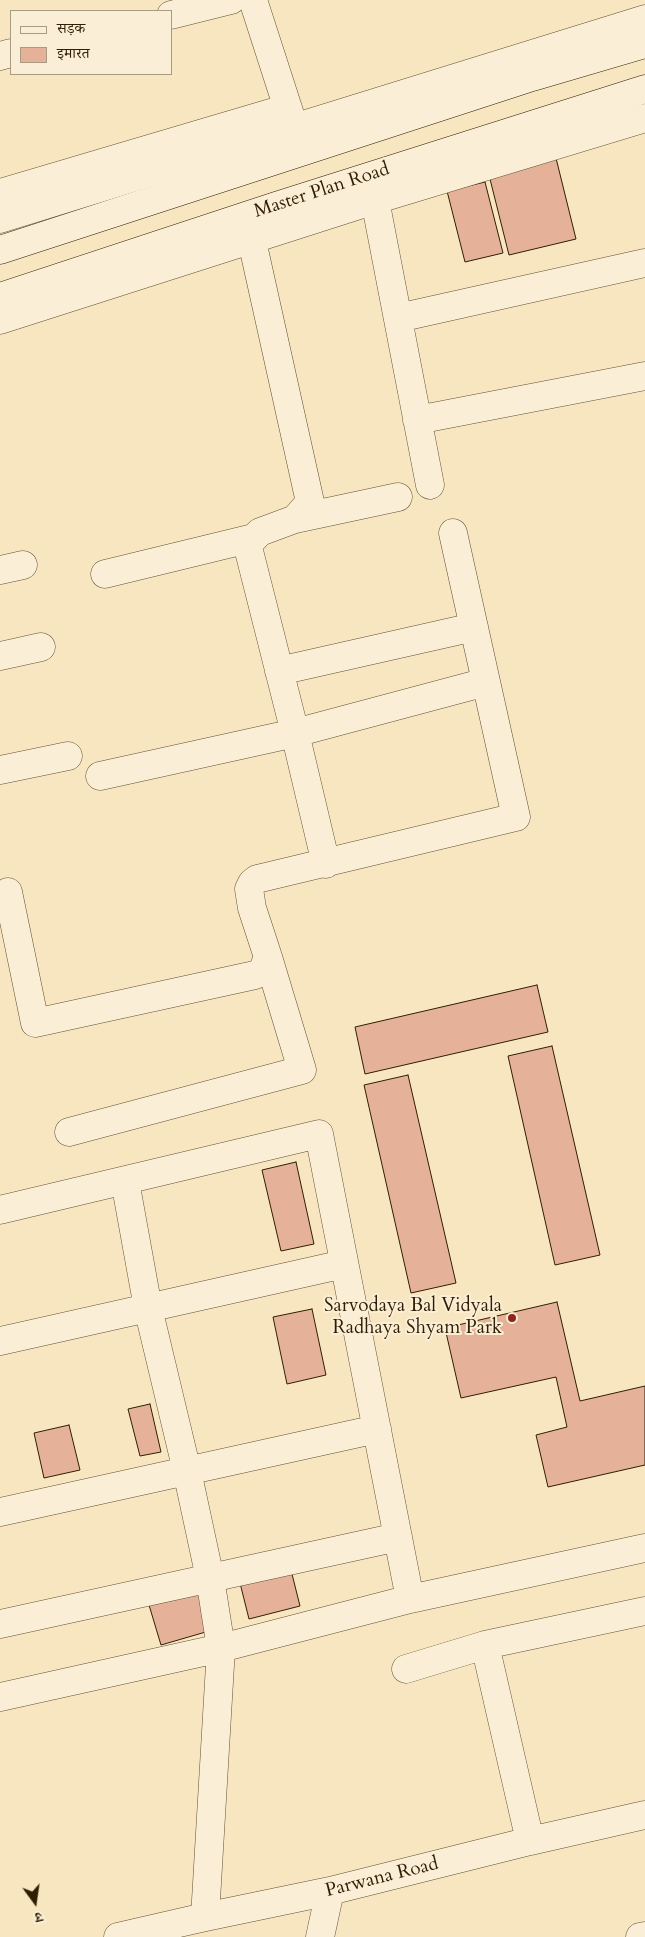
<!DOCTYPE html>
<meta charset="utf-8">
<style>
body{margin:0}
#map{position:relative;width:645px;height:1937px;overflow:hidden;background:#f8e6c0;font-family:Cardo,"Noto Serif Devanagari",serif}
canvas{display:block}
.legend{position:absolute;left:10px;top:10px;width:162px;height:65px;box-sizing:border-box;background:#faefd6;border:1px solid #a99b82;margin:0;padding:6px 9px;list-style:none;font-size:15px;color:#2f1e04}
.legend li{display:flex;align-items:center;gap:10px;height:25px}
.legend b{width:25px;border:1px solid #a99b82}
.north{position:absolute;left:10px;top:1877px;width:50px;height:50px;-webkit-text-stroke:4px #faefd6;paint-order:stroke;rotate:166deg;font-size:14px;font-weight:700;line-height:20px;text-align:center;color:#2f1e04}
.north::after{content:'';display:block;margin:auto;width:18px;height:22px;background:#2f1e04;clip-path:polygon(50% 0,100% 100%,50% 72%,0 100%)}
</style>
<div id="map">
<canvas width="645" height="1937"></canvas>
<ul class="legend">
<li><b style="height:6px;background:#faefd6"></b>सड़क</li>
<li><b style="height:14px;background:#e5b199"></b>इमारत</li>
</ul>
<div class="north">उ</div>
</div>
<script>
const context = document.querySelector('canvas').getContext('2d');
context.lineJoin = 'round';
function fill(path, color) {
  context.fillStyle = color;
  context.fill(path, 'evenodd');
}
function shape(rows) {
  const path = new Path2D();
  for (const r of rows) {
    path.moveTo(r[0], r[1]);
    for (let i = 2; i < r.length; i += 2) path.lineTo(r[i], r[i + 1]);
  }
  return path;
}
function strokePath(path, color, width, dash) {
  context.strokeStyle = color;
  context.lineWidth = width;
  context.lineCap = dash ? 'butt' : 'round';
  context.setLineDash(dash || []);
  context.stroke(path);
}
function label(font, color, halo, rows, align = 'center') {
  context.font = font + ' Cardo,serif';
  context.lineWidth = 4;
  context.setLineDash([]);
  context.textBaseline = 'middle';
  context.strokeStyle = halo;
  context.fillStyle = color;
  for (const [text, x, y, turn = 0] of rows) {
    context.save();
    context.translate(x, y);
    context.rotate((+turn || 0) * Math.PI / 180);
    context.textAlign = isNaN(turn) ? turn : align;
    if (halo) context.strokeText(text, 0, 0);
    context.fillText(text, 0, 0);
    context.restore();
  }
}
const building = shape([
 [556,158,576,239,509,255,489,175,556,158],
 [485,182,503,253,465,262,447,191,485,182],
 [537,985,548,1032,365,1074,355,1027,537,985],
 [552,1046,600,1255,555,1265,508,1056,552,1046],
 [408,1075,456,1283,411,1293,364,1085,408,1075],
 [296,1162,314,1244,281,1251,262,1170,296,1162],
 [557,1302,580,1401,645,1386,645,1465,548,1487,536,1435,567,1427,556,1377,461,1398,445,1328,557,1302],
 [312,1309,326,1375,287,1384,273,1317,312,1309],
 [150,1404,161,1452,140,1456,128,1409,150,1404],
 [69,1425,80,1470,44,1478,34,1433,69,1425],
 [289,1562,300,1606,249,1619,238,1575,289,1562],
 [204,1588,216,1629,161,1645,149,1605,204,1588]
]);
const minor = shape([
 [253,0,293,124],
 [171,15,231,0],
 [0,56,11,53],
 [0,193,288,108],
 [375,200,430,485],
 [0,219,645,19],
 [252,241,310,502,295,519,260,532,249,543,249,551,295,733,486,682],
 [398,318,645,263],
 [0,320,375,200,645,118],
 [417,420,645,376],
 [295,519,398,497],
 [0,570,23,565],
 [105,574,253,538],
 [0,656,41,647],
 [279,671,474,627],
 [0,770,68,756],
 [100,776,295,733,326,864],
 [8,892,35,1023,255,975,262,972,268,957,252,908,249,889,252,883,257,879,516,817,453,533],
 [69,1132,302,1070,268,957],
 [125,1181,148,1308,187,1471,210,1578,221,1648,205,1917],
 [0,1210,319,1134,410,1599],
 [0,1341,344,1264],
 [0,1512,377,1429],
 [0,1624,398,1537],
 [485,1645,530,1841],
 [406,1669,485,1645,645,1611],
 [0,1697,221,1648,410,1599,645,1548],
 [118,1937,205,1917,330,1891,530,1841,645,1815],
 [320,1937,330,1891],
 [640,1937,645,1936]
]);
const secondary = shape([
 [0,250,532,77,645,44],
 [0,297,276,206,645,89]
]);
const markers = [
 [512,1318,5,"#8f2418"]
];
const streetNames = [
 ["Master Plan Road",322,191,-18],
 ["Parwana Road",382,1878,-14]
];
const poiNames = [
 ["Sarvodaya Bal Vidyala",502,1307],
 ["Radhaya Shyam Park",502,1329]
];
fill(building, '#e5b199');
strokePath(building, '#2f1e04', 1);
strokePath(minor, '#615033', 29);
strokePath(secondary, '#2f1e04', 29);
strokePath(minor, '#faefd6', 28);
strokePath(secondary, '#faefd6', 28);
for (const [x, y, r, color] of markers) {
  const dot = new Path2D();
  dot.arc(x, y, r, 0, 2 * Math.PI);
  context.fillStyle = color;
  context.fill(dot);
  strokePath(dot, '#faefd6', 2);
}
label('19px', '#2f1e04', '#faefd6', streetNames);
label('19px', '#2f1e04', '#faefd6', poiNames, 'right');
</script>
